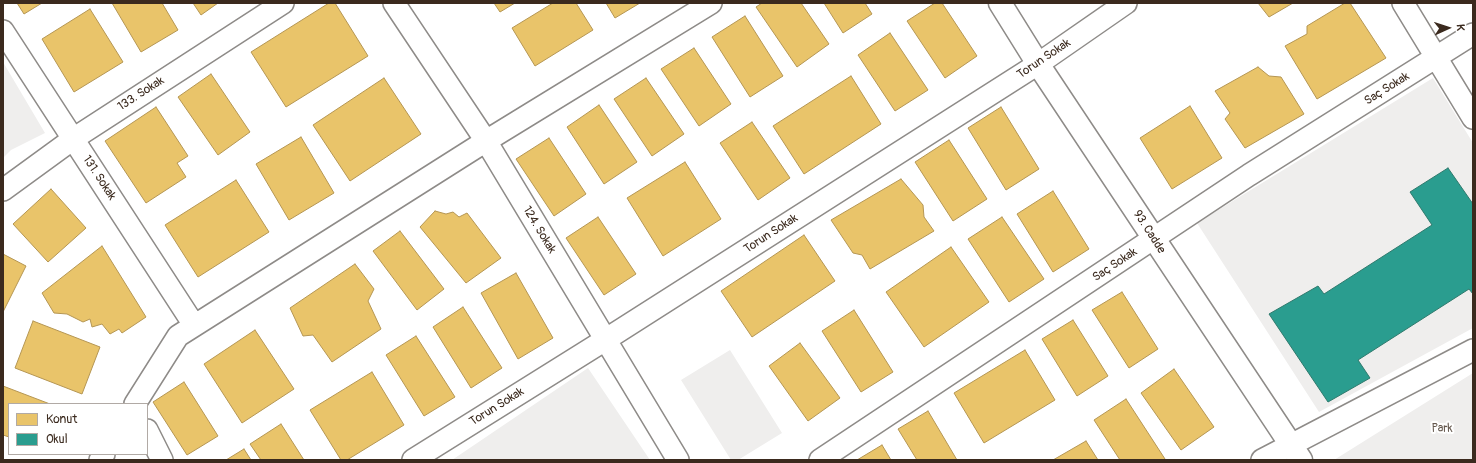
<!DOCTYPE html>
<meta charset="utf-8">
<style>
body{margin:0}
#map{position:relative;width:1476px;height:463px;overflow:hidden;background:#fff;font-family:Pangolin,sans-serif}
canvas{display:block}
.frame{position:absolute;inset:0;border:4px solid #3b2a1e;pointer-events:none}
.legend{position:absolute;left:8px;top:403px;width:140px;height:52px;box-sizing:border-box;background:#fff;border:1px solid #b1aaa5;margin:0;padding:5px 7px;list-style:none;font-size:12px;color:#3b2a1e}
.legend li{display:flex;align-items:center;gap:8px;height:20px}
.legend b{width:20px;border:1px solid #b1aaa5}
.north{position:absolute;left:1428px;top:8px;width:40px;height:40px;-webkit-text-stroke:3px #fff;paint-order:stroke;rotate:87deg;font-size:11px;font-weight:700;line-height:16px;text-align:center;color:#3b2a1e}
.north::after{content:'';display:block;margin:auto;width:14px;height:18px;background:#3b2a1e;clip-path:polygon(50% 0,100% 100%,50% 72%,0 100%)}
</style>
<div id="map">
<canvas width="1476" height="463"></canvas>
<div class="frame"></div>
<ul class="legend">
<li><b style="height:11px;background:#e9c46a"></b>Konut</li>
<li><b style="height:11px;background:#2a9d8f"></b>Okul</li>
</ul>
<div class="north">K</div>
</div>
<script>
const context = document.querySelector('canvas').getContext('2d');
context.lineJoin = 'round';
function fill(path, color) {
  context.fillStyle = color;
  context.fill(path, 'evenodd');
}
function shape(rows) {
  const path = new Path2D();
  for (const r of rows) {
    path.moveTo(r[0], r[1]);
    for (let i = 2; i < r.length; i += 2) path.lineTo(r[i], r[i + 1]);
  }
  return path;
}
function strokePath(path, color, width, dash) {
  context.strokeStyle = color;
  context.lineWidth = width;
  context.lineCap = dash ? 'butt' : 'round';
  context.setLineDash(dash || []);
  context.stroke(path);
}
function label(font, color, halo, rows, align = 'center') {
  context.font = font + ' Pangolin,sans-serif';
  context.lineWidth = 4;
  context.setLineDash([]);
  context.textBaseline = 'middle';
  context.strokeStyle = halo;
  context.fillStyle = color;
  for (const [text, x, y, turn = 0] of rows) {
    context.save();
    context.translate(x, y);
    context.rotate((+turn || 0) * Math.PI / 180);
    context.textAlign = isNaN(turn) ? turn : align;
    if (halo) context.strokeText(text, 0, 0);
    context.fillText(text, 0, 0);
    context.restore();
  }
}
const built = shape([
 [3,62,45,133,11,150,3,158],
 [1433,78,1473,143,1473,328,1319,412,1197,223],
 [730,350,782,433,738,460,731,460,681,380],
 [588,368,650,460,452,460],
 [1473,373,1473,460,1334,460]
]);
const homes = shape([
 [17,3,42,3,24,14,17,3],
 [112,3,162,3,178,30,141,52,112,3],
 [193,3,218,3,201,15,193,3],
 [329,3,335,3,368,56,286,107,251,52,329,3],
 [494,3,515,3,500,12,494,3],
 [553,3,576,3,593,30,535,66,512,28,553,3],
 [606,3,640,3,615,18,606,3],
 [762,3,801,3,829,44,797,67,756,7,762,3],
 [824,3,865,3,872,14,843,33,824,3],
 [935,3,942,3,977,56,945,78,907,21,935,3],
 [1258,3,1293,3,1269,17,1258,3],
 [1345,3,1350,3,1386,58,1317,99,1285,46,1307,34,1307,26,1345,3],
 [90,9,123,62,74,92,42,39,90,9],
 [745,16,783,76,750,97,712,37,745,16],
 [890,33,928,90,895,111,858,55,890,33],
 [694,48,731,104,699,126,661,69,694,48],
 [1258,67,1269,76,1281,77,1304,114,1245,148,1225,119,1230,113,1215,91,1258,67],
 [211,74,250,132,218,155,178,97,211,74],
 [851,76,881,124,804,174,773,126,851,76],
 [384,78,421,134,350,181,313,125,384,78],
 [646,78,684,134,652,156,614,99,646,78],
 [599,105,637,162,604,184,567,127,599,105],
 [1190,106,1222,158,1172,189,1140,138,1190,106],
 [156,107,188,156,177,163,186,177,146,203,105,141,156,107],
 [1001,107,1039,169,1006,190,968,128,1001,107],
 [752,122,790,178,758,200,720,143,752,122],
 [301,137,334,193,289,220,256,164,301,137],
 [549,138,586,194,554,216,516,159,549,138],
 [949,140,987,199,953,221,915,162,949,140],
 [685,162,721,219,663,256,627,198,685,162],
 [901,179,923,205,924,217,934,231,870,269,862,255,853,253,831,220,901,179],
 [236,180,269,232,198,277,165,225,236,180],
 [51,189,86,228,48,262,13,224,51,189],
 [1053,191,1089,249,1053,272,1017,214,1053,191],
 [435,211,446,214,453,212,459,217,467,213,501,258,466,283,420,227,435,211],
 [598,217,636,274,604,295,566,238,598,217],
 [1002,217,1044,279,1009,302,968,239,1002,217],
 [400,231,444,289,417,310,373,251,400,231],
 [804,235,835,281,752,337,721,291,804,235],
 [102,246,146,317,122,333,119,329,110,334,102,324,92,327,90,319,83,322,67,314,54,313,42,293,102,246],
 [951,247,989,302,924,347,886,292,951,247],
 [3,254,26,266,3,312,3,254],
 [355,264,374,289,368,301,381,329,332,362,313,335,303,336,290,308,355,264],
 [516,273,553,338,518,359,481,293,516,273],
 [1122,292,1158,349,1129,368,1092,310,1122,292],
 [463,307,502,368,471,388,433,327,463,307],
 [854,310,893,372,861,392,822,331,854,310],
 [1073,320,1108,376,1077,396,1042,339,1073,320],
 [33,321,100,347,82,394,15,368,33,321],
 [255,330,294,389,242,423,204,364,255,330],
 [416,336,455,397,424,416,386,355,416,336],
 [800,343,840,398,808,421,769,366,800,343],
 [1025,350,1055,400,984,443,954,393,1025,350],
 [1174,369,1214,427,1181,450,1141,393,1174,369],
 [372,372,404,425,347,460,341,460,310,410,372,372],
 [184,382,218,436,187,455,153,402,184,382],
 [3,386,50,404,9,404,9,437,3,435,3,386],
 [1126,399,1165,459,1164,460,1120,460,1094,420,1126,399],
 [928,411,957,460,917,460,898,429,928,411],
 [281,424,304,460,261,460,250,444,281,424],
 [1086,441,1098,460,1053,460,1086,441],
 [882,445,891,460,857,460,882,445],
 [244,449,251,460,226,460,244,449]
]);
const schools = shape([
 [1448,168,1473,204,1473,294,1469,289,1358,360,1370,378,1328,402,1269,314,1318,286,1324,294,1432,225,1410,192,1448,168]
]);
const street = shape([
 [394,3,486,141,678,460],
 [1403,3,1473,118],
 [3,31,194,325],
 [3,190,73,139,283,3],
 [135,404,178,336,486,141,711,3],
 [147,430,162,460],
 [100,460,104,454],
 [413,460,605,340,1038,64,1126,3],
 [820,460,1249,175,1473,34],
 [1262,460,1473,350]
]);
const secondary = shape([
 [1000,3,1038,64,1301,460]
]);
const streetNames = [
 ["Torun Sokak",1044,59,-34],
 ["Saç Sokak",1387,89,-32],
 ["133. Sokak",141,94,-33],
 ["131. Sokak",99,178,57],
 ["124. Sokak",539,230,59],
 ["93. Cadde",1149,232,57],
 ["Torun Sokak",771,234,-33],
 ["Saç Sokak",1115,265,-34],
 ["Torun Sokak",497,407,-32]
];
const parkNames = [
 ["Park",1442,429]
];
fill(built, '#efeeed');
fill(homes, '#e9c46a');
strokePath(homes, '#b59653', 1);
fill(schools, '#2a9d8f');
strokePath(schools, '#2f7a6d', 1);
strokePath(street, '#8e8b88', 24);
strokePath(secondary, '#8e8b88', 25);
strokePath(street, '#fff', 21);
strokePath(secondary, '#fff', 22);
label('12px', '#3b2a1e', '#fff', streetNames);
label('12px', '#65584e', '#fff', parkNames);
</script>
